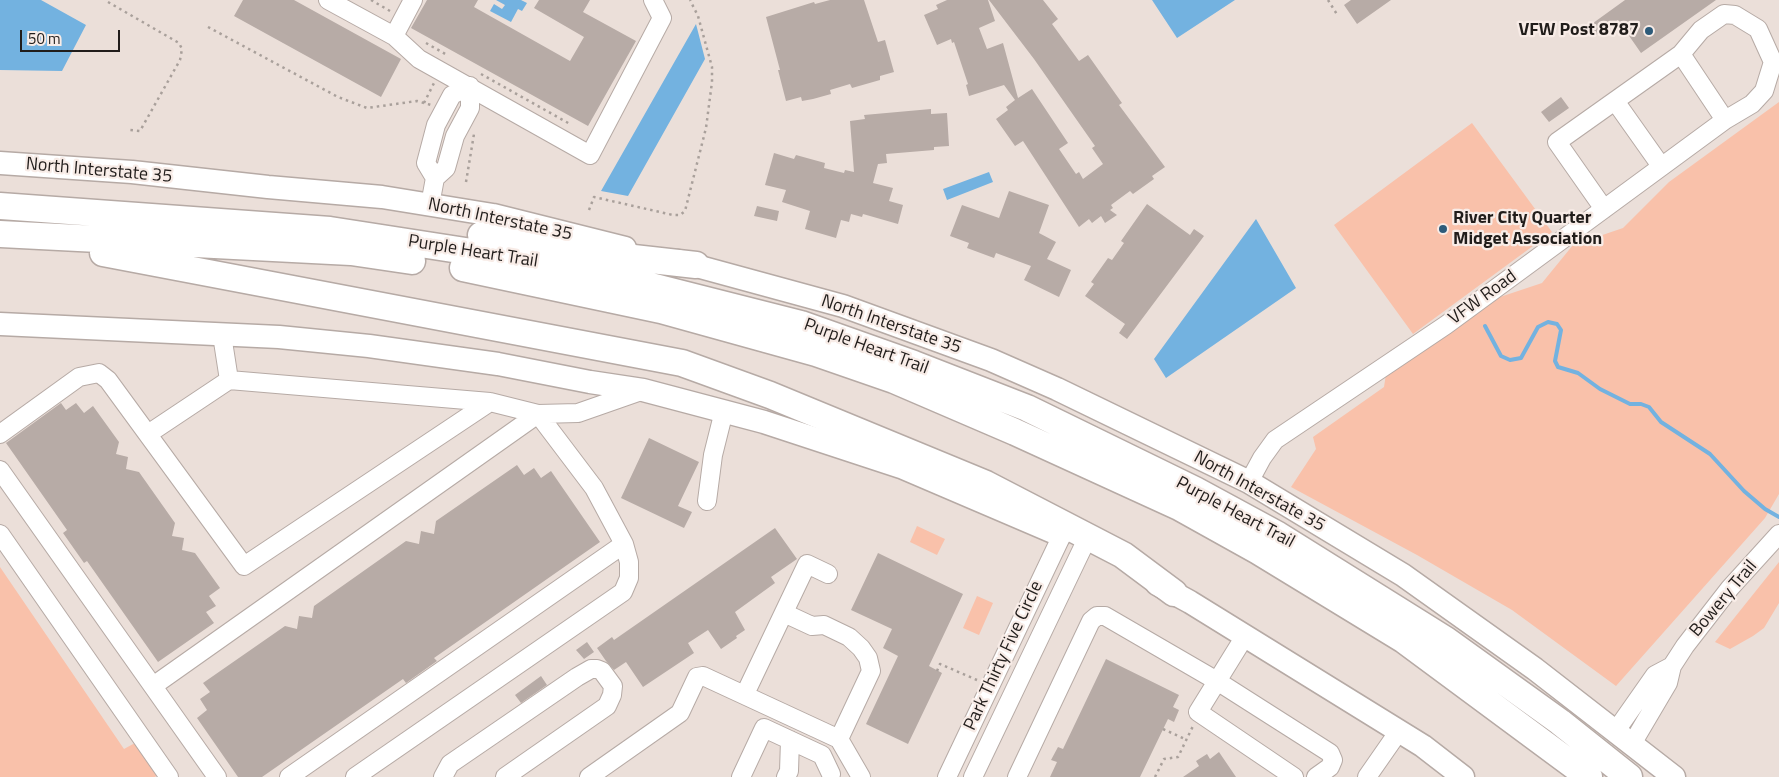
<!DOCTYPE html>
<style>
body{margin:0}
#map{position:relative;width:1779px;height:777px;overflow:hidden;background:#ebdfd9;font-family:"Titillium Web",sans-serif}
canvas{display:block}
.scale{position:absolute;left:20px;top:30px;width:100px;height:22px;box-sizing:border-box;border:2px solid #211d1b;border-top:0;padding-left:6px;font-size:15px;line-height:18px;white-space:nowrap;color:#211d1b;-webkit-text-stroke:4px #f8ece7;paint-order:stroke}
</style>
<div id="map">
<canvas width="1779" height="777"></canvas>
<div class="scale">50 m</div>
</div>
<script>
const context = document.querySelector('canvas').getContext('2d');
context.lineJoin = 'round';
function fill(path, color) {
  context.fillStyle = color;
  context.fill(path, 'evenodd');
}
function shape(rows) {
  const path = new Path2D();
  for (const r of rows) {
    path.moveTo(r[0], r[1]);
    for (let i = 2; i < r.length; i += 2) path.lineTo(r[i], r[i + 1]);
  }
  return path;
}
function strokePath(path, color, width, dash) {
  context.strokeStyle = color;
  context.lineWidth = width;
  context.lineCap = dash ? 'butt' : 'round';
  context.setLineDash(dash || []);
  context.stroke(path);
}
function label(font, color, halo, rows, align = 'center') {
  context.font = font + ' "Titillium Web",sans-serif';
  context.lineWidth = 4.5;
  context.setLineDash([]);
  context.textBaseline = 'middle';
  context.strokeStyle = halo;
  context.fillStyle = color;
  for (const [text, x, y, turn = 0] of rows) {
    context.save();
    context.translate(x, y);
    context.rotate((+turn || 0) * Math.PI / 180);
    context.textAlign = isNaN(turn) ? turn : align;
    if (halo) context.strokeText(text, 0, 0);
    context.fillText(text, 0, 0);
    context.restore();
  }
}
const green = shape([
 [1779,102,1779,494,1765,518,1616,686,1512,610,1417,555,1291,487,1316,449,1313,437,1384,387,1386,374,1500,297,1542,283,1573,245,1623,228,1669,182],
 [1472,123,1552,232,1413,334,1334,225],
 [917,526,945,539,937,555,910,542],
 [1779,562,1779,603,1764,628,1753,636,1730,649,1715,642],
 [0,567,124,749,135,743,157,775,155,777,0,777],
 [977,596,993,603,979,635,963,628]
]);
const water = shape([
 [0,0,41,0,86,25,62,71,0,70],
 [496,0,521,0,527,3,522,11,518,9,511,22,490,11,494,4,502,9,505,5],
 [1152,0,1235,0,1177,38],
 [696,24,705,59,628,196,601,191],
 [989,172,993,182,947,200,943,189],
 [1256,219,1296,288,1166,378,1154,359]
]);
const stream = shape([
 [1485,326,1501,356,1510,360,1521,358,1538,327,1548,322,1557,324,1561,330,1555,361,1558,367,1578,373,1600,389,1630,404,1641,404,1649,407,1661,422,1710,454,1744,491,1765,509,1779,517]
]);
const building = shape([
 [243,0,294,0,401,59,381,97,234,16],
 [427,0,478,0,474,7,570,61,584,37,534,8,539,0,590,0,583,12,636,41,588,126,411,28],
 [830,0,864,0,878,42,885,40,894,72,880,76,880,80,852,88,850,84,830,90,831,94,813,99,802,101,801,97,786,101,778,70,780,70,766,17,814,2,815,4],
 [947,0,988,0,995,21,979,28,987,49,1003,43,1018,98,1032,89,1068,143,1059,149,1076,174,1079,172,1083,179,1103,164,1092,148,1095,146,1034,59,989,0,1043,0,1058,19,1052,24,1079,61,1088,55,1122,103,1119,105,1165,167,1152,176,1154,179,1133,194,1130,191,1111,205,1113,208,1110,210,1117,215,1105,223,1101,216,1092,223,1089,219,1079,227,1023,141,1015,146,996,119,1008,110,1006,107,1015,100,1004,85,969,96,966,85,968,84,954,42,952,43,951,39,937,45,924,15,938,9,936,5],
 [1351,0,1391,0,1357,24,1344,5],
 [1625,0,1716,0,1641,53,1618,20,1596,35,1589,26],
 [1561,97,1569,108,1549,122,1541,112],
 [931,109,931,114,947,113,949,146,934,147,934,150,886,154,887,163,878,164,873,183,893,188,889,201,903,205,898,224,863,214,862,217,851,214,849,222,841,220,836,238,805,229,810,211,782,202,786,190,765,185,774,153,794,159,796,155,825,163,824,168,844,173,845,170,854,172,850,121,865,119,864,115],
 [1009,191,1049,205,1039,233,1056,242,1047,259,1071,270,1059,297,1024,280,1031,266,996,253,994,258,967,248,969,243,950,236,962,205,999,218],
 [1147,204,1190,235,1194,229,1204,236,1127,339,1119,333,1125,324,1085,296,1094,284,1091,282,1108,258,1112,260,1124,243,1121,241],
 [757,206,779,211,777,221,754,216],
 [61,403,66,410,76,403,84,413,93,406,119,442,116,454,128,457,126,469,139,472,175,523,172,536,184,538,182,550,195,553,220,588,209,596,216,606,206,612,214,623,158,662,87,561,84,563,63,533,67,530,6,443],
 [649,438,699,462,678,506,692,512,684,528,621,498],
 [517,465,524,475,534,468,541,478,551,471,600,542,434,658,437,661,406,683,403,679,262,777,238,777,197,718,207,710,200,699,210,692,203,683,285,626,297,629,299,616,312,618,314,606,406,541,419,544,421,531,434,534,436,521],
 [775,528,797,559,771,577,775,583,735,612,745,630,736,636,737,638,721,649,708,630,688,643,694,653,643,687,626,662,614,670,606,661,597,648,612,637,614,640],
 [878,553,963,594,929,666,942,673,908,744,866,724,898,656,883,648,892,629,851,610],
 [587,642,594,652,584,659,576,650],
 [1106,659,1179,695,1173,707,1179,710,1174,722,1168,719,1140,777,1050,777,1057,762,1051,760,1058,747,1063,749],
 [541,676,547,685,521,703,515,695],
 [1219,752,1236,777,1183,777,1199,766,1196,761,1207,754,1210,759]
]);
const path = shape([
 [371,0,390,11],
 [1328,0,1338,16],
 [108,2,179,43,182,49,180,60,140,131,130,130],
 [208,27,338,97,367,108,417,101,431,105],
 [426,43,447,55],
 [481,74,570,124],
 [424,103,434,83],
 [466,182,474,134],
 [589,210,594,197,673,215,680,215,685,211,706,128,712,82,712,67,698,16,690,0],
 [937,671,940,664,977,680],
 [1163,729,1187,740],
 [1155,777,1164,759,1178,757,1193,726]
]);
const minor = shape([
 [328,0,394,36,419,59,590,155,662,18,653,0],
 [394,36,413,0],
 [1615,101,1661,166],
 [435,178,426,163,436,125,452,95,470,86],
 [430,205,435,178,446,168,455,136,470,108,470,86],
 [1604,209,1557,142,1681,54,1725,120],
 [229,380,490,402],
 [0,434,79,377,99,373,108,380,244,566,490,402,538,414,578,413,641,391],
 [148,434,229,380,222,335],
 [0,470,217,777],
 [1249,482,1262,458,1275,440,1446,325,1725,120,1752,104,1764,91,1773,62,1758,29,1735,15,1724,14,1701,30,1681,54],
 [707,501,713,455,724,411],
 [0,534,169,777],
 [784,613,812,626,824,625,849,637,861,648,868,658,871,671,839,739],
 [1245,636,1198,712,1294,777],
 [153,686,538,414],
 [745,694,807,564,828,574],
 [1615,732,1655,675,1672,666],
 [1632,744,1668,683,1672,666,1685,646,1730,588,1779,534],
 [289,777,624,544],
 [355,777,623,592,629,578,629,562,624,544,594,488,538,414],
 [443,777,450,764,577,677,591,669,597,669,602,671,613,686,612,695,607,706,505,777],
 [589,777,680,713,697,677,703,676,839,739,861,777],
 [741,777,764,728,822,755,831,774],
 [786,777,789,771,790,740],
 [947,777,1062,535],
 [973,777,1084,545],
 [1017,777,1091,621,1097,616,1105,616,1217,681,1330,753,1333,760,1330,767,1316,777],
 [1367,777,1399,731]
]);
const major = shape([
 [0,163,132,172,268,187,382,197,493,215,625,248],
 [678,261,843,306,991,360,1057,389,1249,482,1403,575,1535,669,1674,777],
 [0,324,279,337,369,346,498,364,590,382,643,390,764,422,901,467,1060,535],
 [1157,584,1190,602,1423,746,1463,777]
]);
const highway = shape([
 [0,206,330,230,588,270,801,324,914,364,1027,408,1195,490,1278,535,1446,640,1560,722,1629,777],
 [0,234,351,252,412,261],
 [481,235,580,252,696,265],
 [103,253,682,363,770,395,986,484,1123,555,1174,593],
 [463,268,661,310,816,353,894,380,1015,432,1179,507,1258,551,1404,640,1589,777]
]);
const markers = [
 [1649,31,5,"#2d5b7a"],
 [1443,229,5,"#2d5b7a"]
];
const poiNames = [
 ["VFW Post 8787",1639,31],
 ["River City Quarter",1453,219,"left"],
 ["Midget Association",1453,240,"left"]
];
const streetNames = [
 ["North Interstate 35",99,171,5],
 ["North Interstate 35",500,220,12],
 ["Purple Heart Trail",473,252,9],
 ["VFW Road",1483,298,-36],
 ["North Interstate 35",891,325,19],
 ["Purple Heart Trail",866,347,20],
 ["North Interstate 35",1259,492,29],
 ["Purple Heart Trail",1235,513,28],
 ["Bowery Trail",1724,599,-50],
 ["Park Thirty Five Circle",1004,656,-65]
];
fill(green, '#f9c1aa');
fill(water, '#73b2e0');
strokePath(stream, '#73b2e0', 4);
fill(building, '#b7aba6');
strokePath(minor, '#b6aaa5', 20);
strokePath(major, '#b6aaa5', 25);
strokePath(highway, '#b6aaa5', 29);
strokePath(path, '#a9a09b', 2.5, [2.5, 4]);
strokePath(minor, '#fff', 18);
strokePath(major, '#fff', 22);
strokePath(highway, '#fff', 26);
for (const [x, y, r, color] of markers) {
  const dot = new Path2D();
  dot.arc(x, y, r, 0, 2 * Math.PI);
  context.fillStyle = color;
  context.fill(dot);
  strokePath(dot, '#f8ece7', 2);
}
label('bold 18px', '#211d1b', '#f8ece7', poiNames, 'right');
label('18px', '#211d1b', '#f8ece7', streetNames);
</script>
